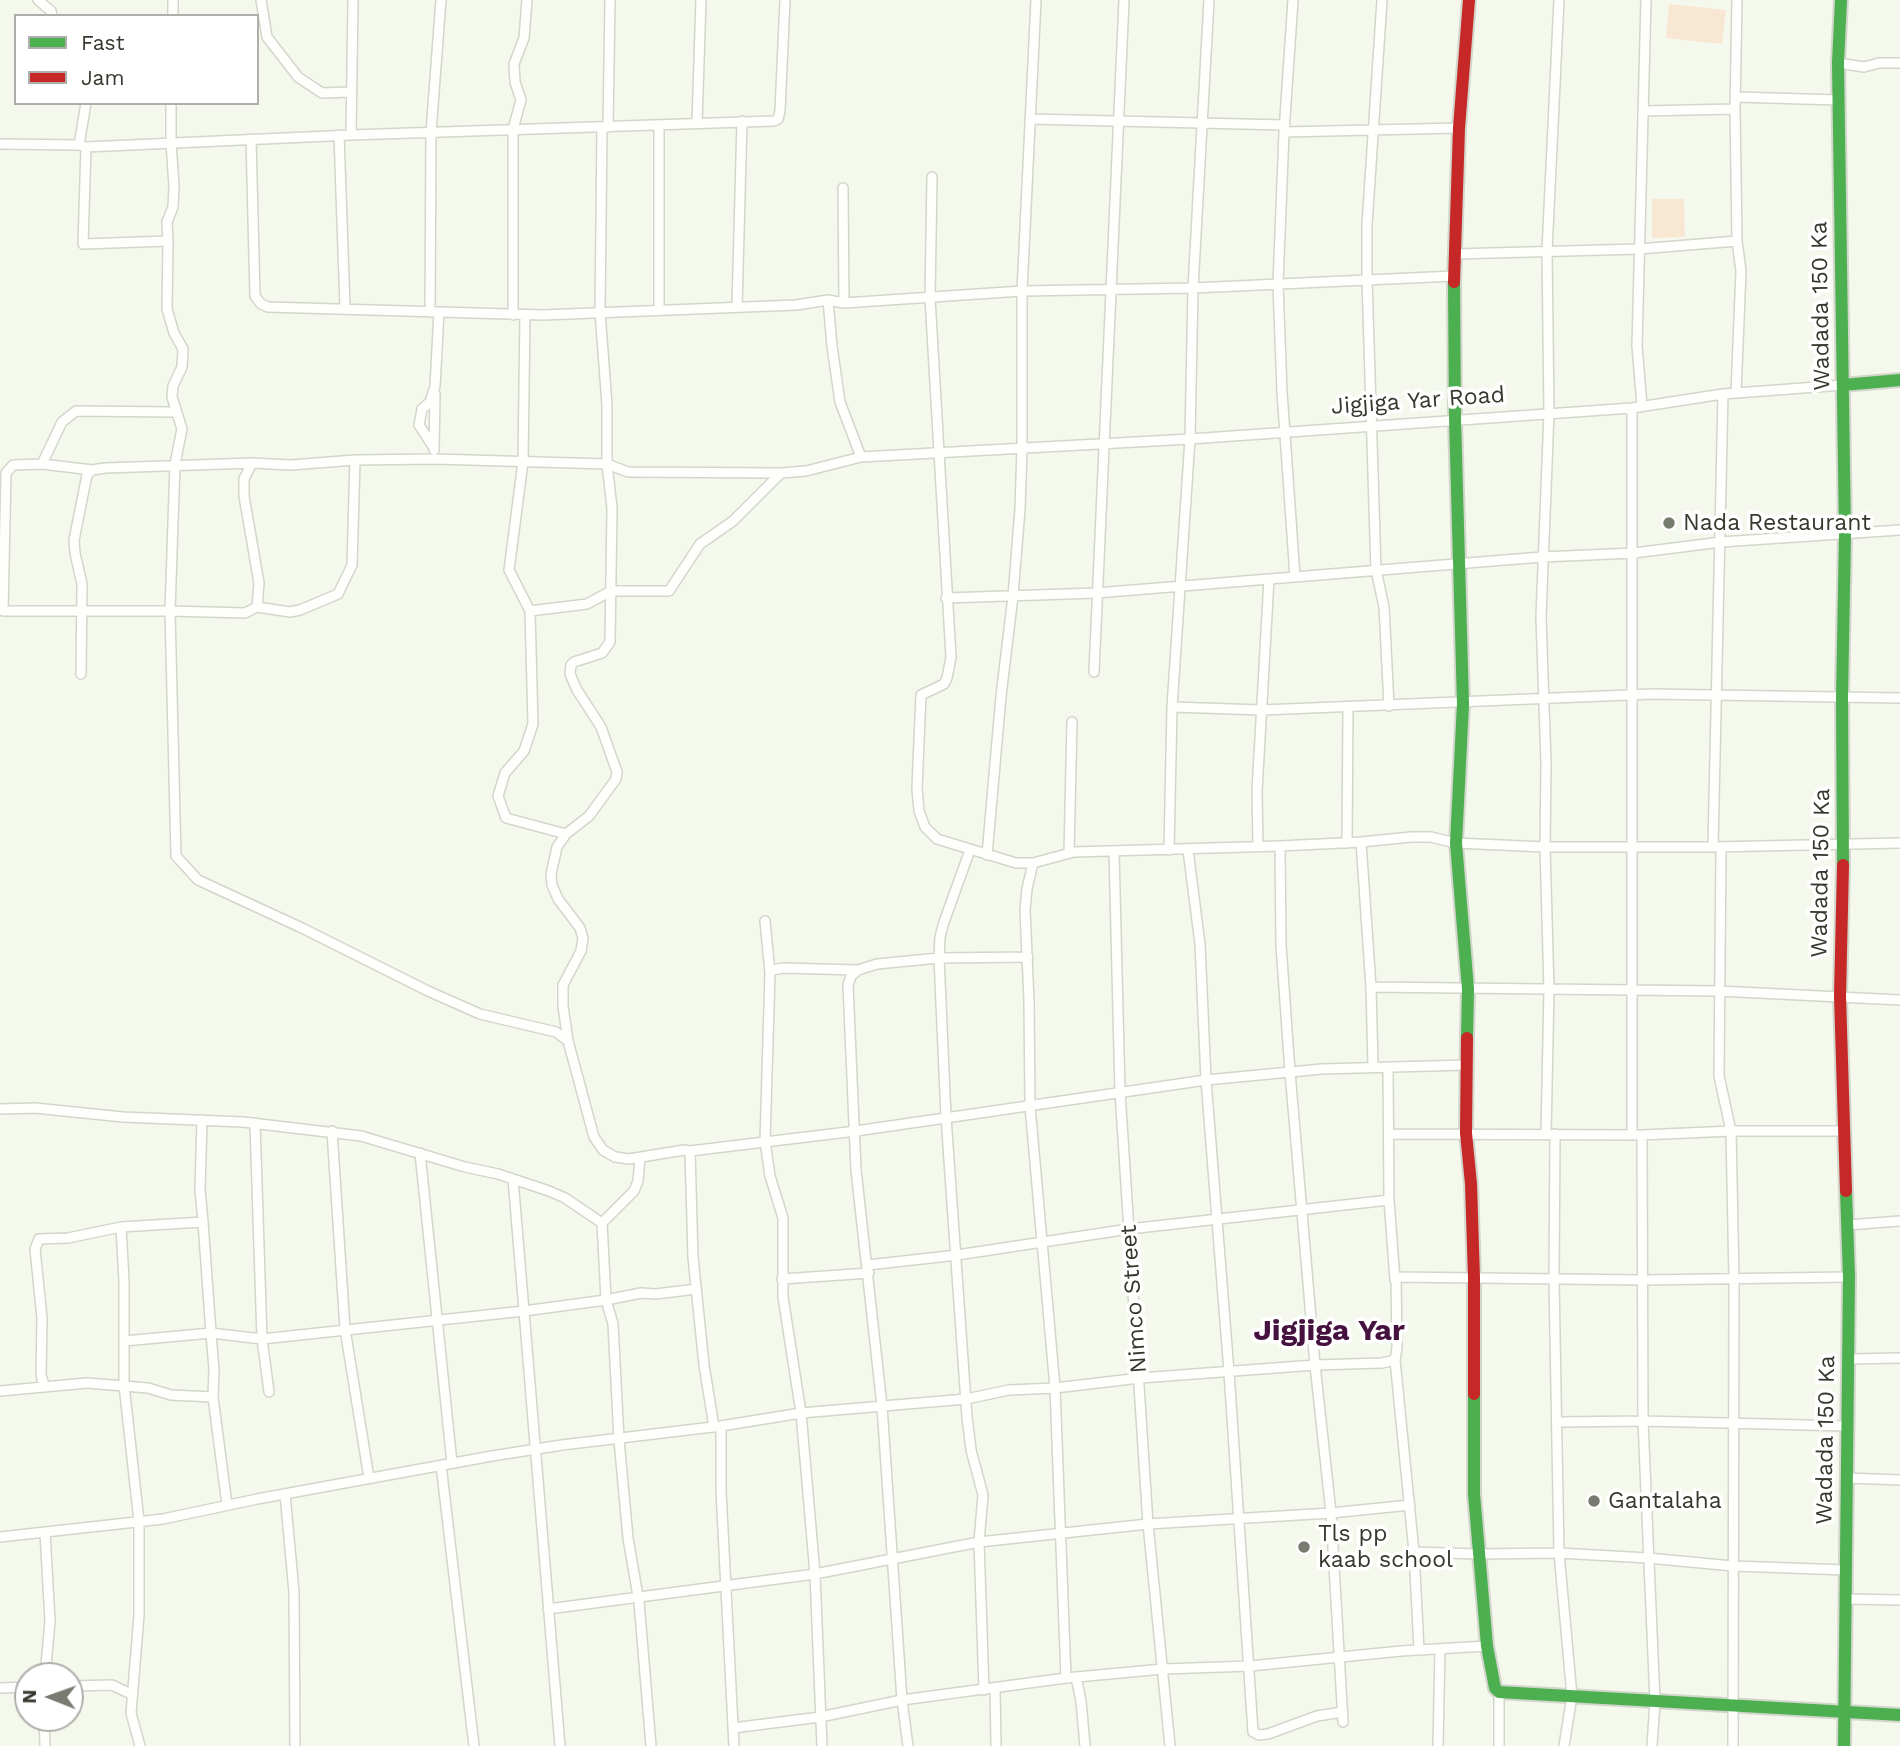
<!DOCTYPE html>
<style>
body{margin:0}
#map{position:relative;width:1900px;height:1746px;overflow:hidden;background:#f5f9ed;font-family:"Work Sans",sans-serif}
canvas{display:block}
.legend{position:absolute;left:14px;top:14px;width:245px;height:91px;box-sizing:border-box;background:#fff;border:2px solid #aeafab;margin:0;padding:9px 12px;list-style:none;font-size:21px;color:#35382d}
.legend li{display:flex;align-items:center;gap:14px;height:35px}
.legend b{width:35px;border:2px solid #aeafab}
.north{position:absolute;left:14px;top:1662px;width:70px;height:70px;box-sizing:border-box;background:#fff;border:2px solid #aeafab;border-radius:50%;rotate:271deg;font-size:19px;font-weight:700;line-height:28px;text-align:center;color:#35382d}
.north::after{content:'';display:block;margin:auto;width:24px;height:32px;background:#787c70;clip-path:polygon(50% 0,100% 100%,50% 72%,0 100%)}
</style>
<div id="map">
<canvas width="1900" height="1746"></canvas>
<ul class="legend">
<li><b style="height:9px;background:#4caf50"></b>Fast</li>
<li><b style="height:9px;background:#c62828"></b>Jam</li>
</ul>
<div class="north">N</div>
</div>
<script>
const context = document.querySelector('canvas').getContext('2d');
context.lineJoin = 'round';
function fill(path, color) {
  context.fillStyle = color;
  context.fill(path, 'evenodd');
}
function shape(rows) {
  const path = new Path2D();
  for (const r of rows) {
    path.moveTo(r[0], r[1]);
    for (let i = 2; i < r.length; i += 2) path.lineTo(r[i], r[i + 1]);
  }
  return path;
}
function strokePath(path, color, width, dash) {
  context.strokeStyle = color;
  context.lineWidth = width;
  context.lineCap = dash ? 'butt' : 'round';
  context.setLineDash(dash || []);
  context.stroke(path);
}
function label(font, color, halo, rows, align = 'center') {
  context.font = font + ' "Work Sans",sans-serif';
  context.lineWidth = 7;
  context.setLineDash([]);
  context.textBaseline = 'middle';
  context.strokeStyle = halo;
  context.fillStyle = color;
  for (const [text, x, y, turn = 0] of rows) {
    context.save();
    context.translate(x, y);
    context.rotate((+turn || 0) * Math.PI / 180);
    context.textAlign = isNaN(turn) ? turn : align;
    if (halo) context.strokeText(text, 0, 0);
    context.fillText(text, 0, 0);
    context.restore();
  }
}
const green = shape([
 [1669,4,1726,10,1722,44,1666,38],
 [1652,199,1684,199,1685,237,1652,238]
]);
const street = shape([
 [38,0,51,11,52,16],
 [261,0,267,37,298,77,322,93,351,92],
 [1293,0,1284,132,1278,284,1282,392,1295,577],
 [1382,0,1367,225,1367,279,1376,570,1384,607,1389,706],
 [173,16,173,0],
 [1838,63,1864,67,1879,63,1900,63],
 [1736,97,1839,100],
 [86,103,79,145,86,147,351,135,774,121,778,119,780,111,785,0],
 [1643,111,1735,109],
 [1030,119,1285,125],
 [697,123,701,0],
 [602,127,600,312,607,405,607,464,612,508,610,642,602,653,574,662,571,665,570,674,577,690,601,727,617,772,616,779,589,816,566,834,557,847,551,874,552,885,558,899,580,928,583,938,581,951,563,985,563,1006,568,1041,594,1137,603,1150,615,1157,629,1159,684,1150,690,1151,856,1131,1206,1080,1322,1069,1466,1065],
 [608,127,610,0],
 [1284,132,1459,128],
 [339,135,345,308],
 [351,135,353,0],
 [251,139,255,296,261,304,268,307,543,315,796,305,828,300,844,303,1022,291,1193,288,1454,276],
 [0,144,79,145],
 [86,147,83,244,168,241,167,309,174,333,183,349,182,367,173,386,172,397,182,429,175,464,170,611,176,856,198,880,302,928,428,991,480,1014,556,1032,568,1041],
 [932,177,930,298,951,657,947,678,944,684,921,695,917,788,919,811,925,827,937,839,1016,863,1033,863,1074,852,1280,846,1361,842,1411,837,1431,837,1456,843,1545,847,1713,847,1900,843],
 [843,188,844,303],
 [168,241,167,222,173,207,174,186,171,143,171,103],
 [1455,254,1639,249,1737,241],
 [828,300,832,346,840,402,861,457],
 [737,307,742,121],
 [659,309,659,125],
 [430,312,431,132,441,0],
 [513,315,513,129,521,100,515,82,514,64,524,38,527,0],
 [525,315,523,462,509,570,530,611],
 [1736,393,1741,271,1737,241,1735,109,1737,0],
 [1642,406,1637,346,1646,0],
 [1632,408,1632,1135],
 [434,448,419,425,422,409,430,402,435,386,439,312],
 [434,450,435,394],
 [42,464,62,422,76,411,175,412],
 [92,470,42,464,13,465,6,473,3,611,170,611,245,613,257,607,259,583,244,496,244,479,252,463,291,465,355,460,435,459,607,464,628,472,781,473],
 [946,598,1096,593,1542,557,1634,553,1721,542,1900,530],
 [257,607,290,612,300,610,338,594,352,565,355,460],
 [1094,672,1124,0],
 [81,674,82,584,75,553,74,540,87,475,92,470,105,468,252,463],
 [1172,707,1262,710,1652,694,1900,698],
 [566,834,506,818,498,796,505,773,524,751,533,724,530,611,587,604,611,591,669,591,700,544,733,521,781,473,806,471,861,457,1190,439,1632,408,1723,394,1843,385],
 [1361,842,1371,987,1373,1066],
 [1347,843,1348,707],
 [1258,846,1257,791,1269,579],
 [1280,846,1281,945,1290,1072,1315,1365,1331,1513,1343,1722],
 [1713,847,1723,394],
 [1721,847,1719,1076,1731,1131,1734,1279,1733,1746],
 [970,850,944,922,940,937,939,958,946,1117,967,1417,971,1450,983,1495,979,1542,984,1690],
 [1169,850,1172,707,1190,439,1193,288,1209,0],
 [1188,850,1200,944,1206,1080,1229,1372,1253,1732,1259,1735,1268,1734,1317,1716,1343,1712],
 [1114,851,1120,1092,1148,1524,1170,1746],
 [1069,853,1072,722],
 [987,855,1001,696,1013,596,1020,509,1022,448,1022,291,1036,0],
 [1033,863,1027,889,1025,910,1029,1001,1030,1106,1055,1388,1066,1678],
 [765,921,770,973,765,1141,770,1176,783,1218,783,1297,801,1413,815,1574,822,1746],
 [770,973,773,970,782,968,858,970],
 [1371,987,1719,991,1900,1000],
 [1388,1067,1389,1200,1395,1280],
 [0,1109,35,1108,123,1117,243,1122,361,1136,465,1167,498,1174,549,1191,565,1198,602,1223],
 [202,1120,200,1190,203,1222],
 [255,1123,262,1339,269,1392],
 [332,1131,345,1329,369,1478],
 [1389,1134,1642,1135,1731,1131,1845,1131],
 [1546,1134,1549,990,1545,847,1546,763,1541,617,1549,413,1547,251,1559,0],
 [1555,1134,1554,1280,1559,1553,1572,1696,1564,1746],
 [1642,1135,1643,1421,1655,1702,1652,1746],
 [690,1151,693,1257,704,1365,714,1427],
 [420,1153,452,1463],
 [640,1158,638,1181,634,1191,602,1223,606,1300,641,1293,656,1294,696,1289],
 [513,1179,524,1311,606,1300,613,1324,619,1440,628,1538,639,1602,651,1746],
 [1848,1225,1900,1221],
 [121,1227,124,1281,124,1385,139,1521,139,1615,131,1713,140,1746],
 [868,1265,957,1255,1129,1229,1389,1200],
 [782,1279,869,1273],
 [124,1341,211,1333,214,1369,213,1397,227,1505],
 [1849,1359,1900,1358],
 [44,1385,41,1375,42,1318,35,1249,39,1239,68,1238,121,1227,203,1222,211,1333,262,1339,524,1311,560,1746],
 [0,1391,87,1383,148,1388,171,1395,213,1397],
 [1557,1422,1643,1421,1847,1426],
 [721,1426,721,1491,734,1746],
 [441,1465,474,1746],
 [1847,1478,1900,1480],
 [285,1494,294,1592,295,1746],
 [45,1532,50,1621,45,1676],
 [0,1537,163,1519,257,1499,492,1456,562,1445,721,1426,801,1413,966,1399,1009,1390,1055,1388,1140,1378,1315,1365,1382,1363,1395,1360],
 [1414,1552,1478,1554,1559,1553,1648,1558,1733,1566,1846,1570],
 [1846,1599,1900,1600],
 [548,1609,815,1574,979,1542,1148,1524,1331,1513,1410,1505],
 [1419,1650,1414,1552,1395,1360,1397,1348,1396,1277,1643,1280,1849,1277],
 [1076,1677,1081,1701,1085,1746],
 [70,1686,112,1685,131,1694],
 [0,1688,28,1687],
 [995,1688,996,1746],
 [44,1718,45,1746],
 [733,1728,820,1717,902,1700,1066,1678,1163,1669,1250,1666,1401,1651,1487,1646],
 [908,1746,902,1700,882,1406,856,1170,848,985,851,976,858,970,877,964,939,958,1028,957],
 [1438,1746,1440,1649],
 [1499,1746,1499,1692]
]);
const fast = shape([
 [1841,0,1838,63,1845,534,1842,698,1843,865],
 [1454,282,1455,419,1463,704,1456,843,1468,989,1467,1038],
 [1843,385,1900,380],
 [1474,1394,1474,1494,1487,1646,1495,1688,1499,1692,1900,1715],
 [1844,1746,1849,1277,1846,1191]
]);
const jam = shape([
 [1454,282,1459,128,1469,0],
 [1843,865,1840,996,1846,1191],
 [1467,1038,1466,1133,1471,1184,1474,1278,1474,1394]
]);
const markers = [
 [1669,523,7,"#787c70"],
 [1594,1501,7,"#787c70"],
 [1304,1547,7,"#787c70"]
];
const streetNames = [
 ["Wadada 150 Ka",1821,306,-91],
 ["Jigjiga Yar Road",1418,401,-4],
 ["Wadada 150 Ka",1821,873,-89],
 ["Nimco Street",1134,1299,-94],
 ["Wadada 150 Ka",1826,1440,-89]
];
const poiNames = [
 ["Nada Restaurant",1683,523],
 ["Gantalaha",1608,1501],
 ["Tls pp",1318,1534],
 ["kaab school",1318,1560]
];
const districtNames = [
 ["Jigjiga Yar",1329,1331]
];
fill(green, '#f8e7d3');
strokePath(street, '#d2d6cb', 12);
strokePath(fast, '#d2d6cb', 16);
strokePath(jam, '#d2d6cb', 16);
strokePath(street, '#fefefc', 9);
strokePath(fast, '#4caf50', 12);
strokePath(jam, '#c62828', 12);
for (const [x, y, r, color] of markers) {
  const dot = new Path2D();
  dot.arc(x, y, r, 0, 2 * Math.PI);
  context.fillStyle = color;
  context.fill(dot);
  strokePath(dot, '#fff', 2.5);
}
label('23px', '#35382d', '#fff', streetNames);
label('23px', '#35382d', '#fff', poiNames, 'left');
label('bold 30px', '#45113e', '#fff', districtNames);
</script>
